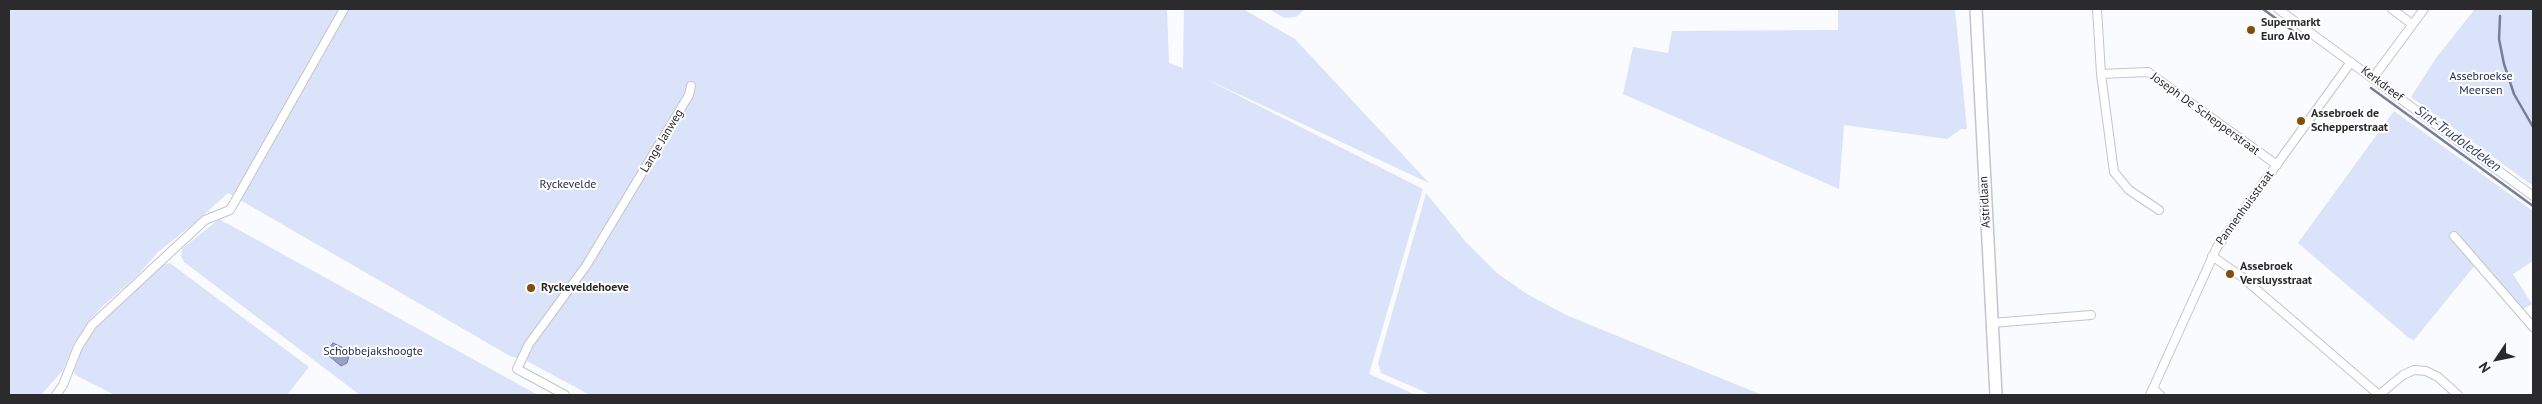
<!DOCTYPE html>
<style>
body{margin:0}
#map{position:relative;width:2542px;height:404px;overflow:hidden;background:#f9fbff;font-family:"PT Sans",sans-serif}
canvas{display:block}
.frame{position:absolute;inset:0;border:10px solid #2b2b2d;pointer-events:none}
.north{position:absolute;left:2472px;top:334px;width:50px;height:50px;-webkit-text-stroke:4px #fff;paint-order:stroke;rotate:236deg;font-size:14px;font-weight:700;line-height:20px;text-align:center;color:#2b2b2d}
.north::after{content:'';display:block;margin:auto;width:18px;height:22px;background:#2b2b2d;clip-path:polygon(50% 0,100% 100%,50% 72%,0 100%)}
</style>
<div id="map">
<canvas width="2542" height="404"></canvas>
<div class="frame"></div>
<div class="north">N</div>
</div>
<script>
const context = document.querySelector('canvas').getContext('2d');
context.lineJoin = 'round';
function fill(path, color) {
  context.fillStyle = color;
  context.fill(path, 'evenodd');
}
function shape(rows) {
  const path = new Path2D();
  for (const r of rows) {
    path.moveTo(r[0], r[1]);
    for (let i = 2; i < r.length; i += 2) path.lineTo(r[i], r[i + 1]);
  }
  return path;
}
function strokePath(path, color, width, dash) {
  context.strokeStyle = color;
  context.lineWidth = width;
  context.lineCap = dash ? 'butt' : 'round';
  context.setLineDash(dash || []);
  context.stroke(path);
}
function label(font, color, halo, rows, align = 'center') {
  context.font = font + ' "PT Sans",sans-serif';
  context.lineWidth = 4;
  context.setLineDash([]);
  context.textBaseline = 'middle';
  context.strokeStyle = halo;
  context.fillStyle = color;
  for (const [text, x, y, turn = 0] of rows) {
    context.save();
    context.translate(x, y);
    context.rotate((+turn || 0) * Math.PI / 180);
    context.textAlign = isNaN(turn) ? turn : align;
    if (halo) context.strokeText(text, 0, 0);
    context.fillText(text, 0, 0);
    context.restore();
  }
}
const green = shape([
 [9,9,1167,9,1169,63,1183,68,1184,9,1243,9,1295,39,1429,183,1204,78,1423,189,1369,374,1416,395,590,395,527,361,510,356,228,193,197,221,158,252,138,275,104,305,89,321,74,344,63,370,41,395,9,395],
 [1269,9,1305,9,1296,17,1284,18],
 [1838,9,1955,9,1967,129,1961,129,1947,139,1844,125,1839,189,1623,94,1633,47,1668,53,1672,31,1838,30],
 [2475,9,2533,9,2533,186,2411,97,2436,58],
 [2394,111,2533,211,2533,261,2513,274,2532,304,2522,310,2480,259,2414,340,2409,338,2298,243],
 [1426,193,1466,242,1497,273,1527,294,1566,315,1762,395,1432,395,1381,373,1378,363],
 [219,219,538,395,360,395,184,262,181,256,182,249],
 [170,263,309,367,287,395,115,395,77,376,73,371,80,351,93,329,161,265]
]);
const water = shape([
 [333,343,346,349,350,353,347,363,341,366,328,355,326,351,333,343]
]);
const stream = shape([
 [2263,9,2293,31],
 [2500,16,2499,39,2504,64,2514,94,2533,127],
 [2371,88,2533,206]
]);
const street = shape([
 [2097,9,2101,74,2114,172,2129,190,2159,210],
 [2278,9,2533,196],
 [2392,9,2412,24],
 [2101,74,2148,72,2277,165],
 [2373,78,2424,9],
 [2454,236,2533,327],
 [2212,256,2242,277,2379,395,2403,375,2414,370,2426,371,2438,377,2458,395],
 [1992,323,2091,315],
 [2153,388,2160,395],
 [56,395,63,385,78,347,92,325,205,220,230,210,344,9],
 [565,395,517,369,529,344,586,266,689,95,691,86],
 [2150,395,2217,247,2351,62]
]);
const secondary = shape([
 [1976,9,1996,395]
]);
const markers = [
 [2251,30,5,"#874c05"],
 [2301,121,5,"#874c05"],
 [2230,274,5,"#874c05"],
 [531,288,5,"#874c05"]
];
const poiNames = [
 ["Supermarkt",2261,23],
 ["Euro Alvo",2261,37],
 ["Assebroek de",2311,114],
 ["Schepperstraat",2311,128],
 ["Assebroek",2240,267],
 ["Versluysstraat",2240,281],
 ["Ryckeveldehoeve",541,288]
];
const parkNames = [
 ["Assebroekse",2481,77],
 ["Meersen",2481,91],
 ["Ryckevelde",568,185],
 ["Schobbejakshoogte",373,352]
];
const streetNames = [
 ["Kerkdreef",2382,84,37],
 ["Joseph De Schepperstraat",2205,114,36],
 ["Lange Janweg",662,141,-59],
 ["Astridlaan",1985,202,-93],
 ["Pannenhuisstraat",2245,208,-54]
];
const waterNames = [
 ["Sint-Trudoledeken",2458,139,36]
];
fill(green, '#dbe3fa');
fill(water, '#96a2c8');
strokePath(water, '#767e9a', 1);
strokePath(stream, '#767e9a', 2.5);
strokePath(street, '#c4c5c9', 10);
strokePath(secondary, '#c4c5c9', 14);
strokePath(street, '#fff', 8);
strokePath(secondary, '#fff', 11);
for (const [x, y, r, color] of markers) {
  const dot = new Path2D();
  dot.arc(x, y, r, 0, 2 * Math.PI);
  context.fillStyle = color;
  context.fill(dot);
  strokePath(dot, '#fff', 2);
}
label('bold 12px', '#2b2b2d', '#fff', poiNames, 'left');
label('12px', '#202b5b', '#fff', parkNames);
label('12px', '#2b2b2d', '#fff', streetNames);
label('italic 14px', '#344073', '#fff', waterNames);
</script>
